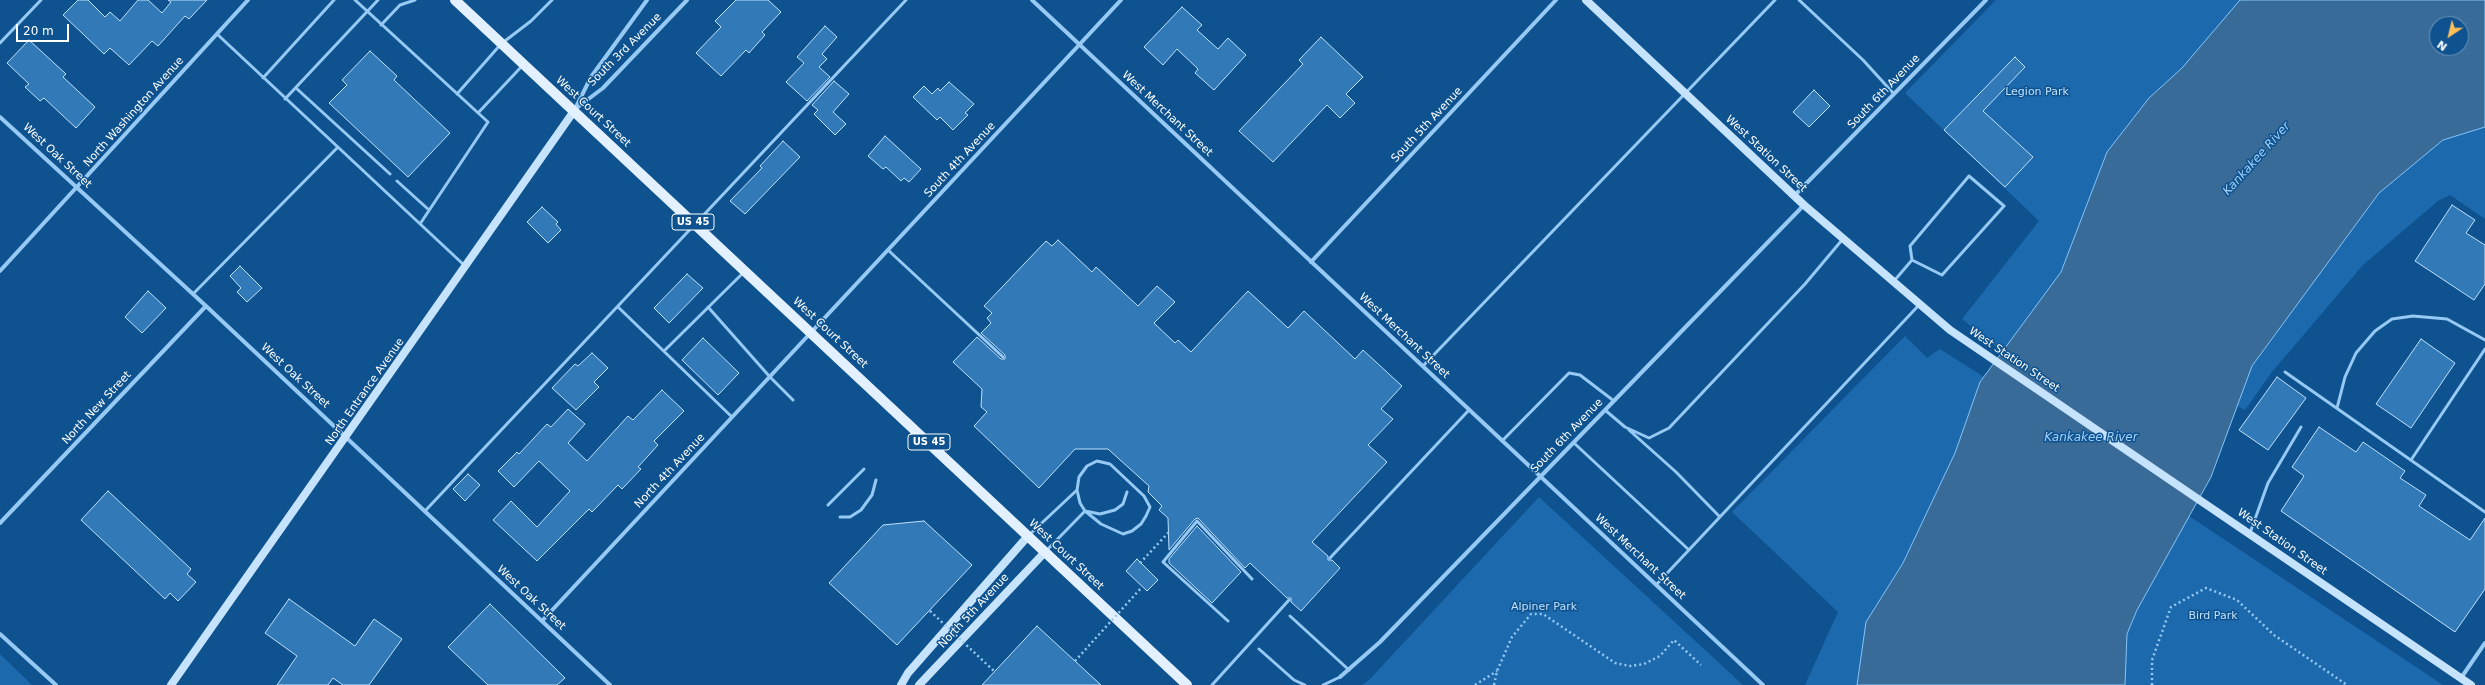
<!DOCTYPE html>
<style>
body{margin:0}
#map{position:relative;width:2485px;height:685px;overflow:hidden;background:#0e528f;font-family:"DejaVu Sans",sans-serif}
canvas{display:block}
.north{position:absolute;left:2429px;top:16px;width:40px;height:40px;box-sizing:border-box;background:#0e528f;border:1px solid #6e97bc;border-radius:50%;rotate:215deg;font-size:11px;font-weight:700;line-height:16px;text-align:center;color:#fff}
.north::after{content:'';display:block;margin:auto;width:14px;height:18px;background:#ffc059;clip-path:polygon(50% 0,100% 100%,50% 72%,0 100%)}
.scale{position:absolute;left:16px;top:24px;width:53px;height:18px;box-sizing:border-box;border:2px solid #fff;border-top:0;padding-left:5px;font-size:12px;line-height:14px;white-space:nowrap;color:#fff;-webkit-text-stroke:3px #0e528f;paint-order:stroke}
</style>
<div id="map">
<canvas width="2485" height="685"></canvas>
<div class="north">N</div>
<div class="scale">20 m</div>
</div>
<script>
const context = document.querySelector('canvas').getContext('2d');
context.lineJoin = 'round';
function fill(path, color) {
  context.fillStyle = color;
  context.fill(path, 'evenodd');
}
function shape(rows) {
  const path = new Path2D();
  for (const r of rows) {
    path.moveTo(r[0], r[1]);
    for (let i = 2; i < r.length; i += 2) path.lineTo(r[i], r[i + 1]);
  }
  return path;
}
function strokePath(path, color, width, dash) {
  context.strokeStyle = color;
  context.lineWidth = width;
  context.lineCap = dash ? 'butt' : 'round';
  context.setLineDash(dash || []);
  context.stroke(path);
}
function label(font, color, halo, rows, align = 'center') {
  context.font = font + ' "DejaVu Sans",sans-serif';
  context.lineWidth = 3;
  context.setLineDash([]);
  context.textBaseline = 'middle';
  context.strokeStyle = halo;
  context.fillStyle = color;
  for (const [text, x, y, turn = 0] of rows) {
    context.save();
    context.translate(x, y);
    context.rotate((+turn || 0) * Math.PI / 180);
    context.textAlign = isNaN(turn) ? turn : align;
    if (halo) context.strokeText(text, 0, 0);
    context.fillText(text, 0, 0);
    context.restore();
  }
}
const green = shape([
 [1996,0,2242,0,2182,68,2149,98,2107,152,2061,272,2002,352,1962,319,2039,221,1905,93],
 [2485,127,2485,219,2450,195,2438,201,2363,265,2272,372,2245,410,2237,406,2252,366,2379,193,2443,140],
 [1905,336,1927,358,1940,349,1984,377,1980,382,1955,453,1903,563,1866,622,1857,685,1805,685,1838,612,1732,512],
 [1539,497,1743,685,1362,685,1370,679],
 [2189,516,2443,685,2125,685,2127,634,2137,610],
 [0,654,32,685,0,685]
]);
const water = shape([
 [2240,0,2485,0,2485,127,2443,140,2379,193,2252,366,2211,477,2137,610,2127,634,2125,685,1857,685,1866,622,1903,563,1955,453,1980,382,2061,272,2107,152,2149,98,2182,68,2240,0],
 [2437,24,2461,24,2461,48,2437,48,2437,24]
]);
const building = shape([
 [78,0,88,0,105,17,110,12,120,21,138,0,148,0,162,13,171,2,168,0,207,0,189,19,185,16,158,46,152,41,129,65,110,48,104,54,63,15,78,0],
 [736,0,768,0,781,12,762,32,765,35,749,53,746,50,721,76,696,53,721,27,715,21,736,0],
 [1182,7,1202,25,1197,30,1218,49,1228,38,1246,55,1214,90,1195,73,1198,69,1177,49,1163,65,1144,47,1182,7],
 [825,26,837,37,822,54,827,59,819,67,830,77,807,101,786,82,804,63,797,57,825,26],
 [1321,37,1363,77,1346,94,1355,103,1340,118,1327,105,1273,162,1239,131,1303,64,1299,60,1321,37],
 [29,40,66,74,63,77,95,107,76,128,44,98,40,101,25,87,29,84,7,63,29,40],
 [370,51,397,76,394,80,450,133,408,177,329,103,347,85,342,80,370,51],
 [2015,57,2025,67,1983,111,2033,157,2005,187,1944,130,2015,57],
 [834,81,849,94,833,112,846,124,835,135,814,114,818,110,812,105,834,81],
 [949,82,974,104,965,113,968,115,953,130,940,117,937,120,913,97,924,86,932,94,938,88,940,91,949,82],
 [1814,90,1830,106,1809,127,1793,112,1814,90],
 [885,136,921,169,909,182,904,178,901,181,886,167,883,169,868,156,885,136],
 [783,141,800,157,745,214,730,201,762,168,760,166,783,141],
 [2452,205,2475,220,2466,233,2485,245,2485,284,2474,300,2415,261,2452,205],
 [542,207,558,222,556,224,561,230,548,243,527,222,542,207],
 [1058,240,1092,272,1096,267,1138,306,1157,286,1175,302,1154,323,1175,343,1178,340,1191,352,1248,291,1288,328,1304,311,1355,359,1363,350,1402,386,1381,409,1393,419,1368,445,1387,462,1312,542,1328,556,1328,560,1332,560,1340,568,1301,611,1291,602,1291,598,1287,598,1250,563,1245,568,1198,518,1195,519,1169,550,1168,518,1159,510,1162,506,1148,492,1149,486,1108,449,1075,449,1039,488,974,426,987,412,981,407,982,389,953,362,977,337,1001,359,1005,359,1005,355,981,333,991,323,987,318,992,313,984,306,1046,241,1052,246,1058,240],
 [240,266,262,288,247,302,237,292,241,288,230,276,240,266],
 [687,274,703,288,669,323,654,308,687,274],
 [148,291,166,308,142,333,125,317,148,291],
 [703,338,739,373,718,395,682,360,703,338],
 [2421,339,2455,363,2411,428,2376,404,2421,339],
 [592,353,608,368,594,382,599,387,576,410,552,388,575,364,578,366,592,353],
 [2277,377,2306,398,2268,450,2239,430,2277,377],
 [662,390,684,411,654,441,658,445,638,467,641,469,622,489,618,485,592,512,589,509,537,561,493,520,511,501,537,527,570,491,539,461,514,487,498,471,517,452,519,454,547,424,551,427,568,409,585,424,568,443,587,461,628,416,633,420,662,390],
 [2319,427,2356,452,2363,442,2405,471,2400,478,2426,495,2419,506,2470,540,2485,518,2485,589,2455,632,2281,511,2304,476,2292,467,2319,427],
 [468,474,480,485,465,501,453,489,468,474],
 [108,491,191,569,187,574,196,582,178,601,170,593,165,599,81,520,108,491],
 [924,521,972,565,897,645,829,583,883,525,924,521],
 [1197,526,1241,572,1212,603,1169,563,1169,559,1197,526],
 [1137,559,1158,580,1147,591,1126,571,1137,559],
 [289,599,355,646,374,619,402,639,369,685,343,685,333,678,328,685,277,685,297,656,265,633,289,599],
 [490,604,565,678,557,685,488,685,448,647,490,604],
 [1037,626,1075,661,1101,685,982,685,1037,626]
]);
const path = shape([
 [1140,563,1169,532],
 [1475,685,1497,671],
 [1494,685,1497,671,1512,637,1531,614,1543,614,1615,663,1630,666,1644,664,1660,656,1674,640,1701,665],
 [2152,685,2152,660,2171,607,2206,588,2237,600,2274,635,2347,685]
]);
const lane = shape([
 [355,0,488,122,420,224],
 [1799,0,1863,60,1894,94],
 [381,25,400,5,415,0],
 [217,34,464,265],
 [0,43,41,0],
 [263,78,334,0],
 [296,88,390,174],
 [457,94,501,44,531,21,552,0],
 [285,99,378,0],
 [478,113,523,65],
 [1969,176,2004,206,1942,275,1912,260,1910,246,1969,176],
 [397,181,429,210],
 [888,250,1003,357],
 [1894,281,1912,260],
 [193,294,338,147],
 [618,307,732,417],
 [708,307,770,377,793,400],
 [664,351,744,272],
 [1423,366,1775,0],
 [2285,372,2485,512],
 [2337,408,2345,377,2356,353,2375,331,2392,319,2413,316,2447,319,2485,340],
 [1605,410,1625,427,1649,438,1669,428,1805,284,1842,240],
 [1629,430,1676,472,1720,517],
 [1502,441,1569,373,1580,375,1614,401],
 [1574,443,1689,550],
 [2411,460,2485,349],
 [828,505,864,469],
 [425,511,906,0],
 [840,517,850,517,861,510,872,495,876,480],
 [2250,533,2268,483,2301,427],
 [1029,535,1077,490],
 [1047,550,1085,511,1101,524,1123,534,1132,531,1141,524,1146,516,1150,507,1144,496,1110,464,1097,461,1087,466,1079,477,1077,490,1080,503,1085,511,1100,514,1115,510,1123,504,1127,492],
 [1330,558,1469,410],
 [1656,585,1919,305],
 [1290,616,1349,670],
 [1228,621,1163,562,1197,521,1252,579],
 [1259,649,1294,680,1305,685],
 [1212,685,1289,600],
 [1323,685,1340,677]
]);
const street = shape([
 [1032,0,1763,685],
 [575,109,591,77,647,0],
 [574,110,603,88,687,0],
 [0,117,206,306,610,685],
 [1794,196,1986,0],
 [1311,262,1556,0],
 [0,271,248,0],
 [0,523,206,306],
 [542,621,1121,0],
 [0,634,56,685],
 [1340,677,1380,642,1804,205],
 [2461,678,2485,643]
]);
const secondary = shape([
 [1586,0,1804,205,1950,330,2471,685],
 [171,685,574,111],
 [901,685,908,673,1028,536],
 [919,685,1045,552]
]);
const primary = shape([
 [455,0,1187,685]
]);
const pathBridge = shape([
 [930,611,994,671],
 [1075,661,1142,587]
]);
const shields = [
 [693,222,42],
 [929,442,42]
];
const shieldNames = [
 ["US 45",693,222],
 ["US 45",929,442]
];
const streetNames = [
 ["South 3rd Avenue",625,50,-45],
 ["South 6th Avenue",1884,92,-46],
 ["North Washington Avenue",134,112,-48],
 ["West Court Street",593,112,43],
 ["West Merchant Street",1167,114,43],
 ["South 5th Avenue",1427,125,-47],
 ["West Station Street",1766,154,43],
 ["West Oak Street",57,156,43],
 ["South 4th Avenue",960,160,-47],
 ["West Court Street",830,333,43],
 ["West Merchant Street",1404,336,43],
 ["West Station Street",2014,360,34],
 ["West Oak Street",295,376,43],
 ["North Entrance Avenue",365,392,-55],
 ["North New Street",97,408,-47],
 ["South 6th Avenue",1567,436,-46],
 ["North 4th Avenue",670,471,-47],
 ["West Station Street",2282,542,35],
 ["West Court Street",1066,555,43],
 ["West Merchant Street",1640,557,43],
 ["West Oak Street",531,598,43],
 ["North 5th Avenue",974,611,-47]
];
const parkNames = [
 ["Legion Park",2037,92],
 ["Alpiner Park",1544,607],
 ["Bird Park",2213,616]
];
const waterNames = [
 ["Kankakee River",2257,159,-48],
 ["Kankakee River",2091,438]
];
fill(green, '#1c6aad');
fill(water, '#396b98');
strokePath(water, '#87c5f8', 1);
fill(building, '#3279b7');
strokePath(building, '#bee1fe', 1);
strokePath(path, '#96c9f4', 2.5, [2, 3]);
strokePath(lane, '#96c9f4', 3);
strokePath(street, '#96c9f4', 4);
strokePath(secondary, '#c6e3fd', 8);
strokePath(primary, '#e3f0ff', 10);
strokePath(pathBridge, '#96c9f4', 2.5, [2, 3]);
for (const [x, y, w] of shields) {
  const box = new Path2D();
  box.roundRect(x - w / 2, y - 8, w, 16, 3);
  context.fillStyle = '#0e528f';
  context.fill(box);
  strokePath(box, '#fff', 1);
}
label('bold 10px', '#fff', null, shieldNames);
label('11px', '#fff', '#0e528f', streetNames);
label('11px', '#bee1fe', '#0e528f', parkNames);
label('italic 12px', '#a2d2fb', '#0e528f', waterNames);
</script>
